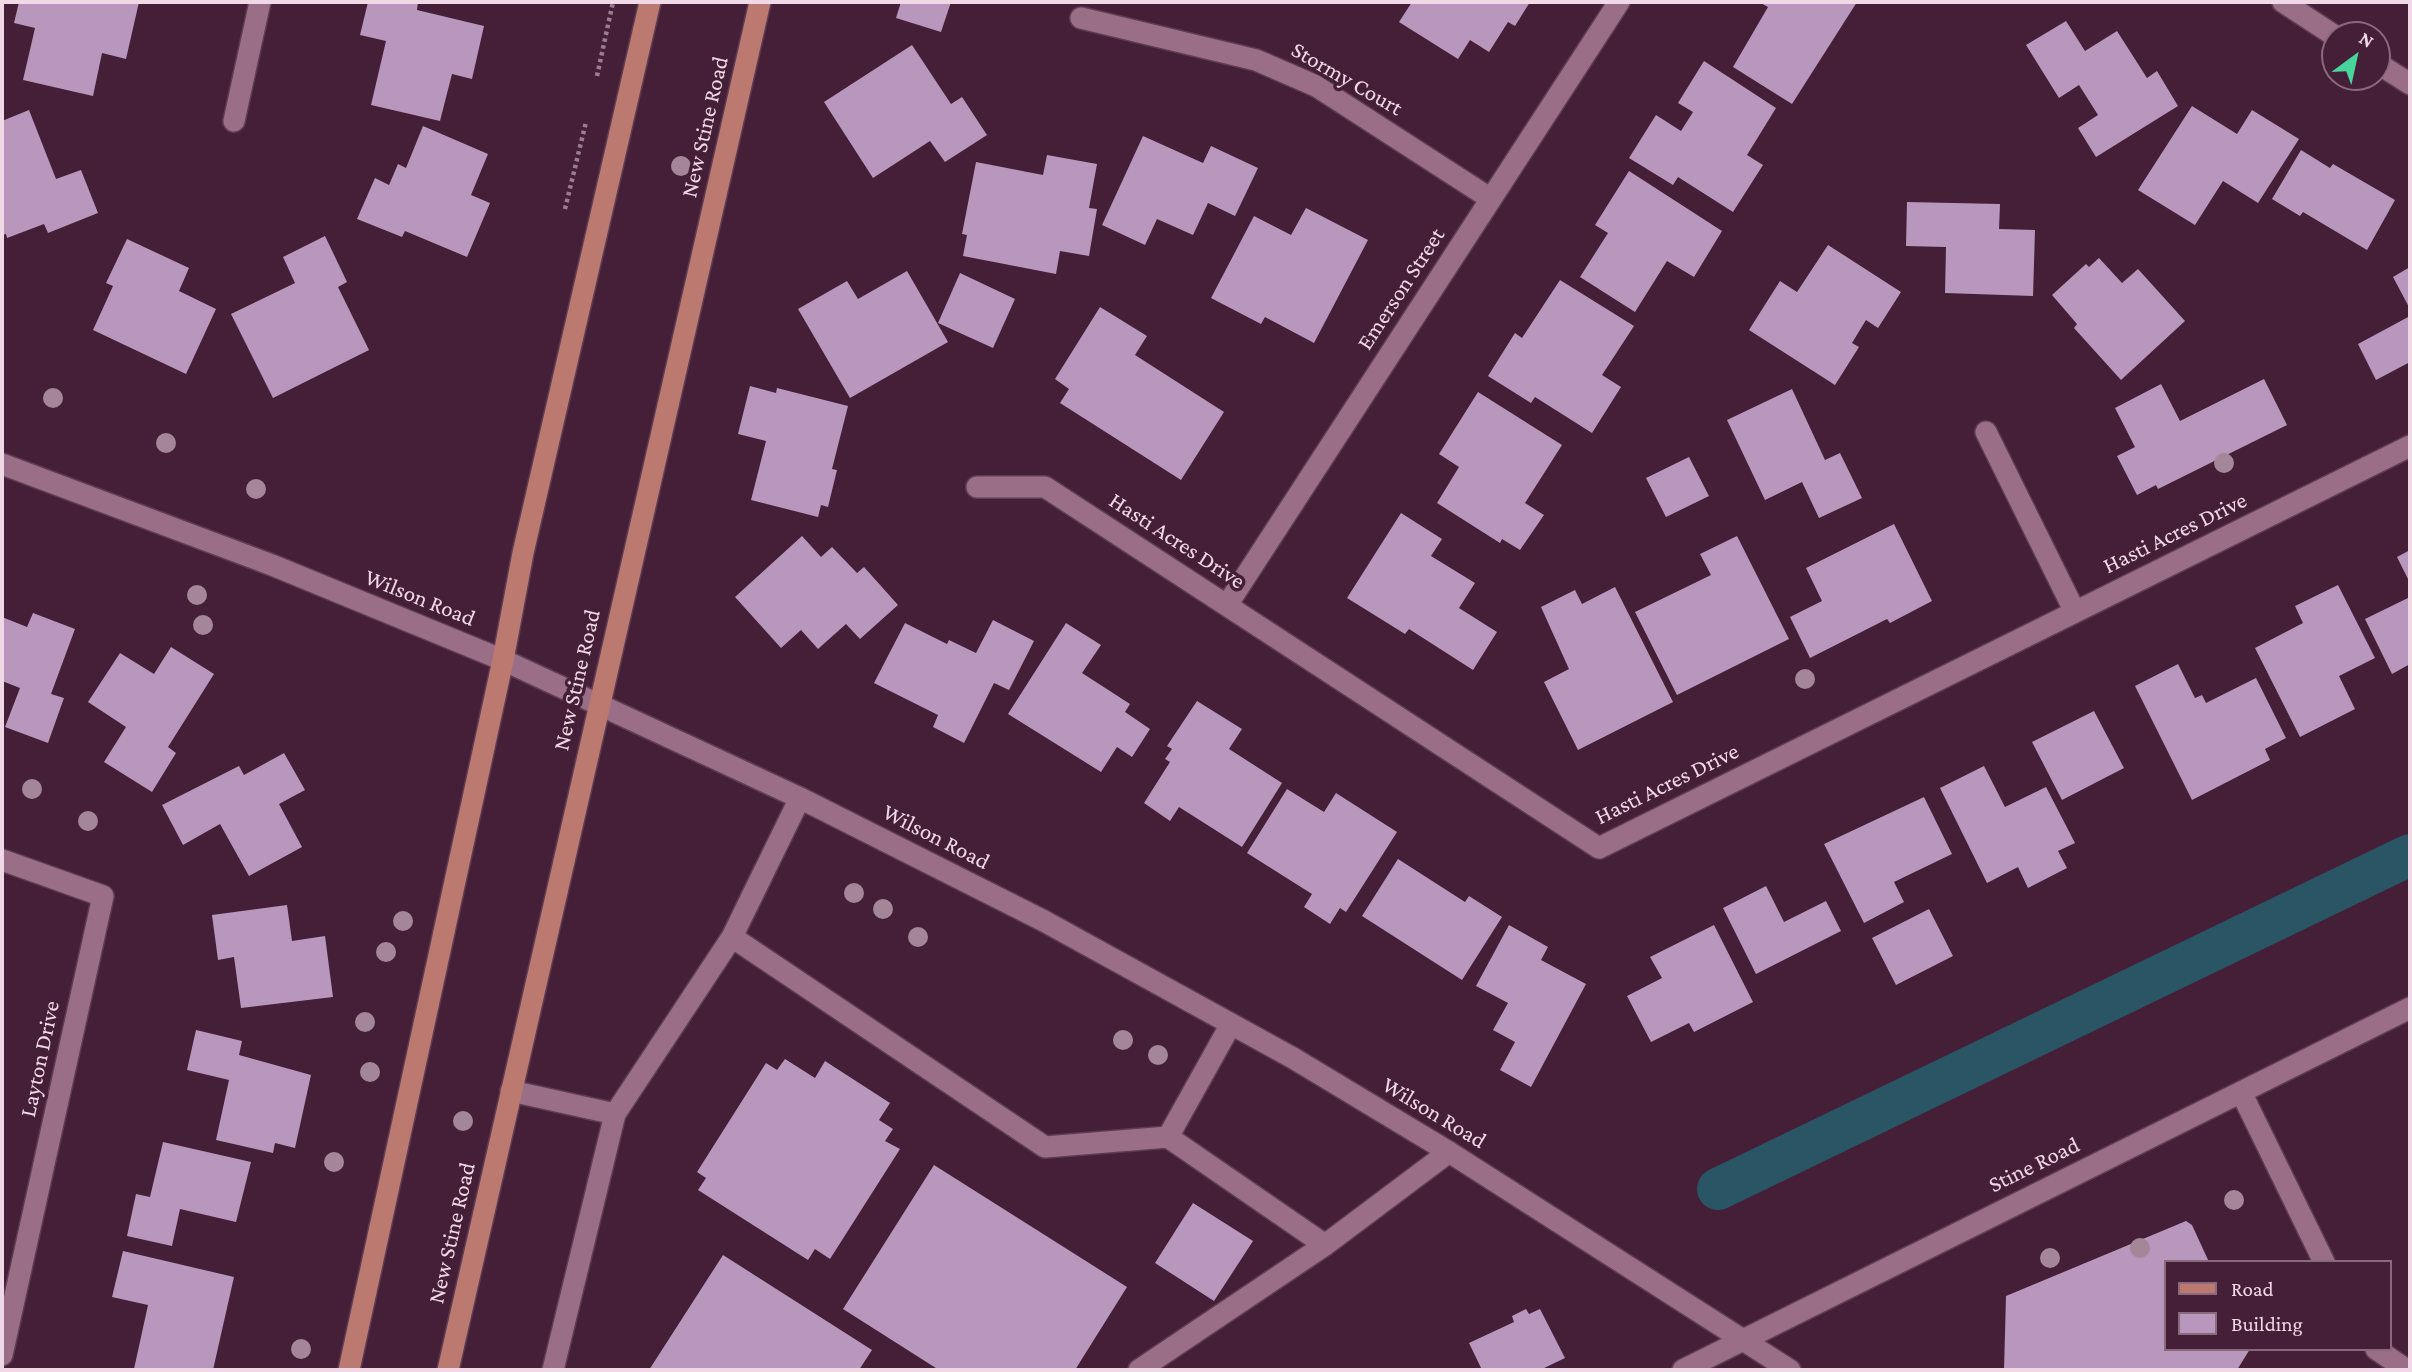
<!DOCTYPE html>
<style>
body{margin:0}
#map{position:relative;width:2412px;height:1372px;overflow:hidden;background:#451f37;font-family:"Crimson Pro",serif}
canvas{display:block}
.frame{position:absolute;inset:0;border:4px solid #f1d8e6;pointer-events:none}
.legend{position:absolute;left:2164px;top:1260px;width:228px;height:91px;box-sizing:border-box;background:#451f37;border:2px solid #8a697d;margin:0;padding:9px 12px;list-style:none;font-size:21px;color:#f1d8e6}
.legend li{display:flex;align-items:center;gap:14px;height:35px}
.legend b{width:35px;border:2px solid #8a697d}
.north{position:absolute;left:2321px;top:21px;width:70px;height:70px;box-sizing:border-box;background:#451f37;border:2px solid #8a697d;border-radius:50%;rotate:33deg;font-size:19px;font-weight:700;line-height:28px;text-align:center;color:#f1d8e6}
.north::after{content:'';display:block;margin:auto;width:24px;height:32px;background:#48d49d;clip-path:polygon(50% 0,100% 100%,50% 72%,0 100%)}
</style>
<div id="map">
<canvas width="2412" height="1372"></canvas>
<div class="frame"></div>
<ul class="legend">
<li><b style="height:9px;background:#bb7970"></b>Road</li>
<li><b style="height:19px;background:#b996bc"></b>Building</li>
</ul>
<div class="north">N</div>
</div>
<script>
const context = document.querySelector('canvas').getContext('2d');
context.lineJoin = 'round';
function shape(rows) {
  const path = new Path2D();
  for (const r of rows) {
    path.moveTo(r[0], r[1]);
    for (let i = 2; i < r.length; i += 2) path.lineTo(r[i], r[i + 1]);
  }
  return path;
}
function strokePath(path, color, width, dash) {
  context.strokeStyle = color;
  context.lineWidth = width;
  context.lineCap = dash ? 'butt' : 'round';
  context.setLineDash(dash || []);
  context.stroke(path);
}
function fill(path, color) {
  context.fillStyle = color;
  context.fill(path, 'evenodd');
}
function label(font, color, halo, rows, align = 'center') {
  context.font = font + ' "Crimson Pro",serif';
  context.lineWidth = 7;
  context.setLineDash([]);
  context.textBaseline = 'middle';
  context.strokeStyle = halo;
  context.fillStyle = color;
  for (const [text, x, y, turn = 0] of rows) {
    context.save();
    context.translate(x, y);
    context.rotate((+turn || 0) * Math.PI / 180);
    context.textAlign = isNaN(turn) ? turn : align;
    if (halo) context.strokeText(text, 0, 0);
    context.fillText(text, 0, 0);
    context.restore();
  }
}
const canal = shape([
 [1718,1189,2410,855]
]);
const building = shape([
 [19,2,139,2,126,59,102,53,93,96,23,80,35,28,14,23],
 [368,2,418,2,417,10,484,26,472,79,452,74,440,121,371,105,386,41,360,35],
 [901,2,951,2,941,32,896,18],
 [1412,2,1530,2,1515,26,1508,22,1489,52,1470,40,1458,59,1399,22],
 [1759,2,1857,2,1792,104,1733,67,1768,7],
 [2066,21,2085,51,2117,31,2147,78,2157,71,2178,106,2096,157,2078,128,2098,115,2079,85,2059,98,2026,45],
 [912,45,951,104,962,97,987,135,945,162,930,141,873,178,824,102],
 [1704,61,1776,108,1747,155,1763,165,1733,212,1678,177,1673,185,1629,158,1656,115,1681,131,1693,112,1678,103],
 [2192,106,2237,134,2252,110,2299,139,2258,203,2223,181,2195,225,2138,190],
 [29,110,56,179,81,170,98,213,48,233,44,224,7,238,6,234,2,235,2,121],
 [423,126,488,154,471,195,490,203,467,257,405,231,402,237,357,219,375,178,389,185,398,164,406,168],
 [1143,136,1203,163,1211,146,1258,168,1235,216,1208,203,1193,235,1157,219,1145,245,1102,225],
 [2301,150,2330,168,2333,164,2395,200,2367,250,2303,212,2300,216,2272,199],
 [1047,155,1097,164,1089,208,1097,209,1089,256,1060,251,1056,274,963,256,967,235,962,234,976,162,1043,175],
 [1629,171,1722,231,1694,277,1667,261,1635,312,1580,277,1608,233,1595,225],
 [1907,202,2000,204,1999,229,2035,230,2033,296,1945,293,1946,247,1906,246],
 [1306,208,1368,240,1314,343,1265,317,1261,324,1211,298,1254,216,1291,235],
 [325,236,347,282,338,287,369,350,273,398,231,314,295,283,283,257],
 [127,239,189,268,179,291,216,309,186,374,93,330,113,286,106,283],
 [1828,245,1901,292,1878,328,1866,320,1852,343,1859,347,1835,385,1749,330,1780,281,1797,292],
 [2099,258,2122,283,2138,269,2185,321,2121,380,2074,328,2077,324,2052,295,2086,264,2089,267],
 [2410,267,2410,309,2393,277],
 [907,271,948,342,850,398,798,309,847,281,858,299],
 [960,273,1015,299,993,348,938,323],
 [1560,280,1634,326,1602,375,1621,387,1592,433,1535,397,1531,403,1488,376,1515,333,1522,338],
 [1100,307,1147,336,1135,355,1224,412,1181,480,1060,403,1069,389,1055,379],
 [2410,316,2410,362,2376,380,2358,344],
 [2264,379,2287,425,2158,489,2156,485,2137,495,2117,456,2135,447,2115,408,2161,384,2180,421],
 [750,386,776,393,777,388,848,406,832,469,837,470,828,507,821,505,818,517,751,500,766,441,738,434],
 [1792,389,1825,460,1840,453,1862,498,1819,518,1802,482,1765,500,1727,420],
 [1478,392,1562,445,1525,503,1544,515,1520,550,1502,539,1500,543,1437,503,1459,467,1439,454],
 [1689,457,1709,496,1666,517,1646,478],
 [1401,513,1442,539,1431,556,1475,583,1459,608,1497,632,1473,670,1409,629,1405,634,1347,598],
 [1894,524,1932,601,1890,623,1887,619,1810,658,1790,617,1822,601,1806,568],
 [802,536,821,557,832,547,857,573,864,567,898,605,860,639,846,624,818,649,801,630,781,648,735,597],
 [1737,536,1789,639,1677,695,1635,612,1711,575,1700,554],
 [2410,550,2410,583,2397,557],
 [2338,585,2375,658,2339,676,2355,709,2300,737,2255,648,2303,623,2295,606],
 [1615,587,1673,702,1578,750,1544,682,1569,669,1541,607,1575,590,1582,604],
 [2410,597,2410,664,2392,674,2365,619],
 [33,613,75,629,51,694,64,698,48,743,5,727,20,688,2,681,2,617,27,627],
 [993,620,1034,641,1009,690,994,683,964,743,933,727,938,715,874,683,905,623,947,644,949,640,976,653],
 [1066,623,1101,645,1082,673,1130,704,1125,712,1150,729,1132,757,1117,747,1101,772,1008,714],
 [171,647,214,674,168,747,176,753,152,792,104,762,126,727,88,702,120,653,154,674],
 [2178,664,2195,698,2202,695,2206,703,2256,678,2286,738,2265,749,2270,760,2192,800,2135,686],
 [1197,701,1242,729,1229,749,1282,783,1242,847,1179,807,1170,821,1144,803,1170,762,1165,759,1172,749,1167,746],
 [2094,711,2124,768,2062,800,2032,742],
 [284,753,305,790,279,804,302,847,249,876,220,824,183,845,162,805,239,766,244,775],
 [1984,766,2005,807,2046,787,2075,843,2058,851,2067,868,2028,888,2018,867,1987,883,1940,788],
 [1287,789,1324,812,1336,793,1397,832,1346,912,1340,908,1330,924,1304,907,1312,894,1247,853],
 [1924,797,1952,854,1894,882,1904,902,1864,923,1824,844],
 [1398,859,1465,902,1469,896,1502,917,1462,980,1362,916],
 [1766,886,1784,922,1826,901,1841,931,1756,974,1723,908],
 [287,905,292,941,325,936,333,997,241,1008,234,957,218,960,212,915],
 [1929,909,1953,956,1896,985,1872,938],
 [1509,925,1548,947,1541,960,1586,984,1531,1087,1500,1070,1515,1042,1493,1030,1508,1003,1476,986],
 [1714,925,1753,1002,1694,1032,1689,1023,1651,1042,1627,996,1662,978,1650,957],
 [196,1030,242,1041,239,1055,311,1075,295,1148,275,1143,273,1153,216,1140,229,1080,187,1070],
 [785,1059,815,1078,825,1061,890,1103,879,1120,893,1129,885,1141,900,1149,830,1259,815,1249,808,1260,698,1190,706,1178,697,1172,766,1063,777,1070],
 [163,1142,251,1162,236,1222,180,1209,172,1246,127,1236,136,1194,150,1197],
 [934,1165,1127,1287,1075,1370,939,1370,843,1309],
 [1193,1203,1253,1241,1214,1301,1155,1263],
 [2186,1221,2192,1225,2209,1262,2165,1262,2165,1349,2250,1349,2237,1370,2004,1370,2006,1296],
 [123,1251,234,1277,213,1370,134,1369,148,1305,112,1297],
 [723,1255,872,1350,859,1370,649,1370],
 [1526,1309,1529,1314,1540,1309,1565,1358,1540,1370,1482,1370,1469,1343,1514,1322,1512,1316]
]);
const path = shape([
 [597,76,613,2],
 [565,209,586,122]
]);
const minor = shape([
 [2283,2,2335,36],
 [1081,18,1256,60,1316,86,1491,199],
 [2377,63,2410,84],
 [234,121,260,2],
 [1986,432,2075,612],
 [2,464,272,565,503,660,800,798,1044,921,1293,1058,1449,1152,1790,1370],
 [977,487,1045,487,1599,848,2410,446],
 [1227,605,1619,2],
 [800,798,732,937,1045,1147,1168,1137,1325,1245,1449,1152],
 [2,860,103,896,2,1355],
 [511,1091,615,1114],
 [2241,1092,2324,1262],
 [1168,1137,1231,1024],
 [2376,1349,2407,1370],
 [553,1370,615,1114,732,937],
 [1139,1370,1325,1245],
 [1683,1370,2410,1008]
]);
const major = shape([
 [349,1370,503,660,523,553,650,2],
 [448,1370,760,2]
]);
const trees = [
 [681,166],
 [53,398],
 [166,443],
 [2224,463],
 [256,489],
 [197,595],
 [203,625],
 [1805,679],
 [32,789],
 [88,821],
 [854,893],
 [883,909],
 [403,921],
 [918,937],
 [386,952],
 [365,1022],
 [1123,1040],
 [1158,1055],
 [370,1072],
 [463,1121],
 [334,1162],
 [2234,1200],
 [2140,1248],
 [2050,1258],
 [301,1349]
];
const streetNames = [
 ["Stormy Court",1347,79,30],
 ["New Stine Road",705,127,-77],
 ["Emerson Street",1401,289,-57],
 ["Hasti Acres Drive",2175,533,-26],
 ["Hasti Acres Drive",1177,541,33],
 ["Wilson Road",420,598,22],
 ["New Stine Road",577,680,-77],
 ["Hasti Acres Drive",1667,784,-26],
 ["Wilson Road",936,837,27],
 ["Layton Drive",40,1059,-78],
 ["Wilson Road",1434,1113,31],
 ["Stine Road",2034,1165,-26],
 ["New Stine Road",452,1233,-77]
];
strokePath(canal, '#295564', 42);
fill(building, '#b996bc');
strokePath(minor, '#5e3d52', 24);
strokePath(major, '#5e3d52', 24);
strokePath(path, '#9c7d90', 4.5, [3.5, 3.5]);
strokePath(minor, '#9b6e88', 21);
strokePath(major, '#bb7970', 21);
context.fillStyle = '#a58698';
for (const [x, y] of trees) {
  context.beginPath();
  context.arc(x, y, 10, 0, 2 * Math.PI);
  context.fill();
}
label('23px', '#f1d8e6', '#451f37', streetNames);
</script>
